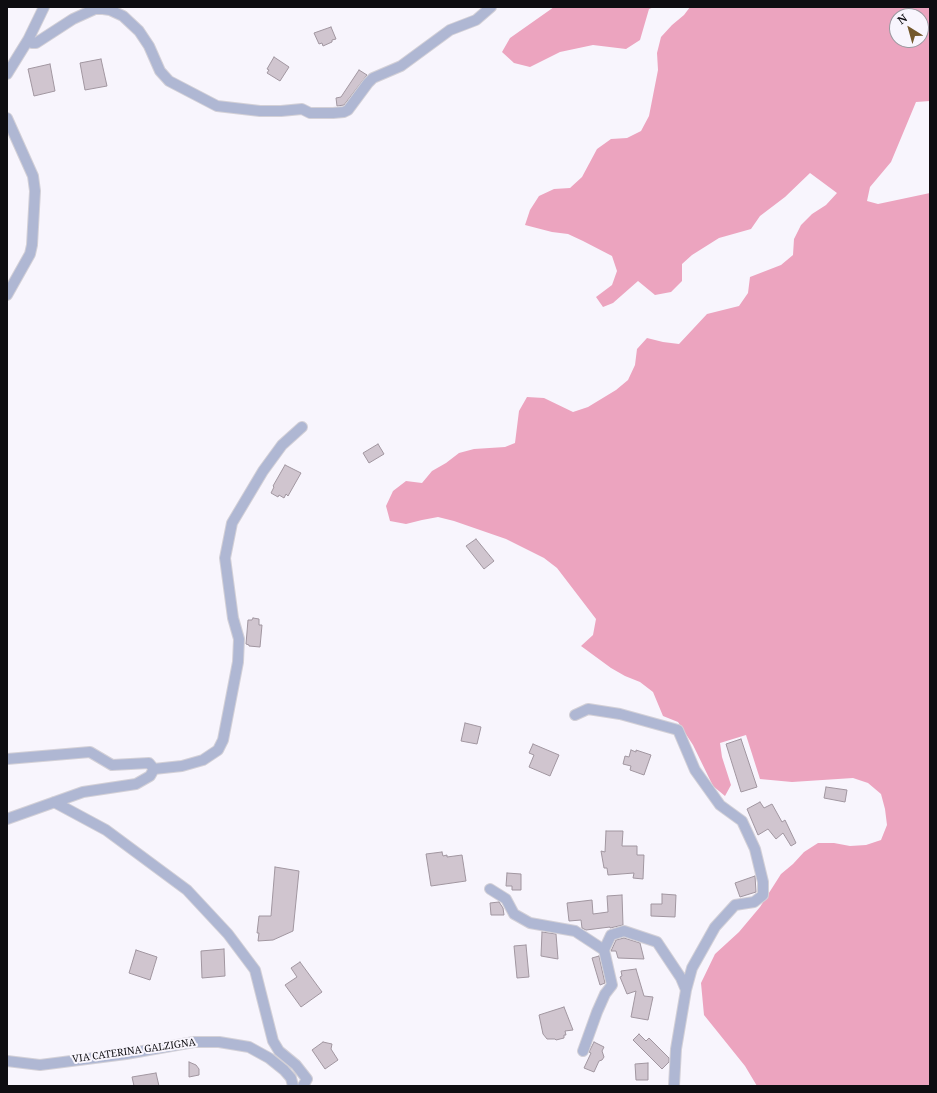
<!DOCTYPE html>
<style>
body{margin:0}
#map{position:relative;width:937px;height:1093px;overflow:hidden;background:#f8f5fd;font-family:"Noto Serif",serif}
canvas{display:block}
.frame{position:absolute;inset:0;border:8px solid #0e0d11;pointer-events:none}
.north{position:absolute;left:889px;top:8px;width:40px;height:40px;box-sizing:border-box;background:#f8f5fd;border:1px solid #9a989f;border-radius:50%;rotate:323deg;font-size:11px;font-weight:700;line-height:16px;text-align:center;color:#0e0d11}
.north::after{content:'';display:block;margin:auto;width:14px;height:18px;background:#74582b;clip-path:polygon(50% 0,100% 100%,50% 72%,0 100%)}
</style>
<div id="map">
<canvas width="937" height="1093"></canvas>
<div class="frame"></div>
<div class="north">N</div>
</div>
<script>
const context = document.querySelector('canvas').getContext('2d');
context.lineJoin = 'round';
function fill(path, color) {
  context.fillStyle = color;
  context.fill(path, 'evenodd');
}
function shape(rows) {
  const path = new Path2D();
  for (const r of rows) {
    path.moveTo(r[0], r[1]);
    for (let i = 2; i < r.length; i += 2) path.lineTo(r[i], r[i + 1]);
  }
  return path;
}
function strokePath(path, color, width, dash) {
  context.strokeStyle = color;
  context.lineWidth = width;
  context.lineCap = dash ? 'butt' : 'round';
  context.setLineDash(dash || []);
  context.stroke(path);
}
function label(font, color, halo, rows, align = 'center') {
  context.font = font + ' "Noto Serif",serif';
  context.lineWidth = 4;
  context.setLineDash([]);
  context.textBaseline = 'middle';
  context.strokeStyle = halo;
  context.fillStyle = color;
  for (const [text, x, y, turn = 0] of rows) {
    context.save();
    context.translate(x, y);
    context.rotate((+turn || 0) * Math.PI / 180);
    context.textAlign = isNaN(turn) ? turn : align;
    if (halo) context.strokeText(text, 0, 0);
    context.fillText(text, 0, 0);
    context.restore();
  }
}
const forest = shape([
 [554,7,654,7,649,9,640,40,626,49,593,45,560,52,530,67,514,63,502,52,510,38],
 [690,7,930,7,930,101,916,102,891,162,870,187,867,201,878,204,930,193,930,1086,757,1086,745,1066,704,1015,701,983,715,954,739,932,760,907,781,874,793,864,804,852,818,843,834,843,850,846,866,845,881,840,887,825,885,809,881,794,868,783,853,778,792,782,760,779,746,735,720,743,722,757,731,785,725,796,713,786,693,745,678,722,663,716,653,692,640,682,625,676,611,668,581,646,593,635,596,619,557,568,544,558,506,539,454,521,438,517,422,520,406,524,390,521,386,506,393,491,406,481,422,483,432,471,446,463,459,453,474,449,505,447,515,443,519,411,527,397,544,398,573,412,588,407,616,390,628,380,635,365,637,349,647,338,663,342,679,344,707,314,739,306,748,293,750,277,781,265,793,255,794,239,801,225,812,214,826,205,837,193,810,173,785,197,760,216,751,229,719,238,692,255,682,264,682,281,671,292,655,295,638,281,613,303,603,307,596,297,612,285,617,271,612,256,583,241,568,234,552,232,525,225,530,210,539,196,554,189,570,188,582,177,597,149,611,139,627,138,641,131,649,116,658,70,657,53,661,37,672,25,684,15],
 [897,16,921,16,921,40,897,40]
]);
const building = shape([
 [331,27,336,39,332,40,332,42,323,46,322,43,319,44,314,33,331,27],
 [274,57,289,67,280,81,267,73,269,70,267,69,274,57],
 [101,59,107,86,85,90,80,63,101,59],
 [50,64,55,91,34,96,28,69,50,64],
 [359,70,367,75,344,105,337,106,336,98,341,97,359,70],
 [378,444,384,454,369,463,363,453,378,444],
 [285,465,301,473,288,496,286,494,284,498,279,495,278,497,271,493,274,487,273,486,285,465],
 [476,539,494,561,484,569,466,546,476,539],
 [253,618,259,619,259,625,262,625,260,647,249,646,249,645,246,644,248,620,252,620,253,618],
 [465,723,481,727,477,744,461,741,465,723],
 [741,739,757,787,741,792,726,744,741,739],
 [533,744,559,755,550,776,529,767,534,755,529,753,533,744],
 [631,750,636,752,636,750,651,755,644,775,630,770,631,766,623,764,625,756,629,757,631,750],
 [826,787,847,790,845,802,824,798,826,787],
 [760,802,764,808,772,804,782,822,785,820,796,843,791,846,783,833,776,839,768,829,758,835,747,809,760,802],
 [606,831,623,831,622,846,637,846,637,855,644,855,643,879,633,878,634,873,608,875,607,868,604,868,601,851,605,852,606,831],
 [442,852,443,856,447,855,447,857,462,855,466,881,431,886,426,854,442,852],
 [275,867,299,871,293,931,273,940,258,941,259,933,257,933,259,916,271,916,275,867],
 [507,873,521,874,521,890,512,890,512,886,506,886,507,873],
 [755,876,756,892,740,897,735,883,755,876],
 [662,894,676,895,675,917,651,916,651,904,662,904,662,894],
 [622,895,623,925,610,928,610,927,586,930,582,928,581,920,569,921,567,903,592,900,593,914,608,912,607,896,622,895],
 [499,902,503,908,504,915,491,915,490,903,499,902],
 [542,932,556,934,558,959,541,956,542,932],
 [624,938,640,943,644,959,618,958,616,951,611,951,616,940,624,938],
 [526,945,529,977,517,978,514,946,526,945],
 [224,949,225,976,202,978,201,951,224,949],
 [136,950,157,957,150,980,129,973,136,950],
 [599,956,605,983,600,985,592,958,599,956],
 [300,962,322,992,301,1007,285,985,297,977,291,968,300,962],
 [636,969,644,996,653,997,648,1020,631,1017,636,991,627,994,620,977,622,976,621,971,636,969],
 [564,1007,573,1030,565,1031,566,1035,564,1035,564,1038,556,1040,555,1039,547,1039,543,1034,539,1015,564,1007],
 [639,1034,646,1041,649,1038,669,1058,669,1062,662,1069,633,1040,639,1034],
 [323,1042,332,1044,331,1049,338,1060,325,1069,312,1050,323,1042],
 [594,1042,604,1047,602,1051,604,1057,602,1060,599,1061,594,1072,584,1068,591,1053,589,1052,594,1042],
 [189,1062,196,1065,199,1069,199,1075,189,1077,189,1062],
 [648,1063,648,1080,636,1080,635,1064,648,1063],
 [156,1073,159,1086,134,1086,132,1077,156,1073]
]);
const street = shape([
 [28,40,32,43,36,43,73,19,95,9,103,9,110,10,123,16,139,31,149,46,160,71,169,81,217,106,260,111,281,111,302,109,310,113,333,113,344,112,348,110,368,83,373,78,401,66,450,30,476,20,491,7],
 [7,74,28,40,44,7],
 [7,118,33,176,35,191,32,245,30,254,7,295],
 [575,715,588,709,620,714,678,730,695,770,720,805,742,821,755,849,763,882,763,895,754,902,735,905,715,927,692,968,686,990,676,1049,674,1086],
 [7,759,90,752,112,765,149,763,154,769],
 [154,769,182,766,203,760,218,750,223,740,238,662,239,639,233,618,225,558,232,523,263,471,282,445,302,427],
 [54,802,106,830,187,890,228,934,255,970,273,1041,279,1051,296,1065,307,1079,303,1086],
 [7,819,83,792,136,784,150,776,154,769],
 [490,889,506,899,514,914,530,923,575,931,604,950,612,985,605,994,597,1012,583,1051],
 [604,950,611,935,624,931,657,942,681,978,686,990],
 [7,1061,40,1065,126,1054,194,1042,219,1042,249,1047,269,1058,284,1070,291,1078,293,1086]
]);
const streetNames = [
 ["VIA CATERINA GALZIGNA",134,1051,-8]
];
fill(forest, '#eca4bf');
fill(building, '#d0c5cf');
strokePath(building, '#a196a0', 1);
strokePath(street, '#d3d0d7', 12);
strokePath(street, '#afb7d3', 10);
label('10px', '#0e0d11', '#f8f5fd', streetNames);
</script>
